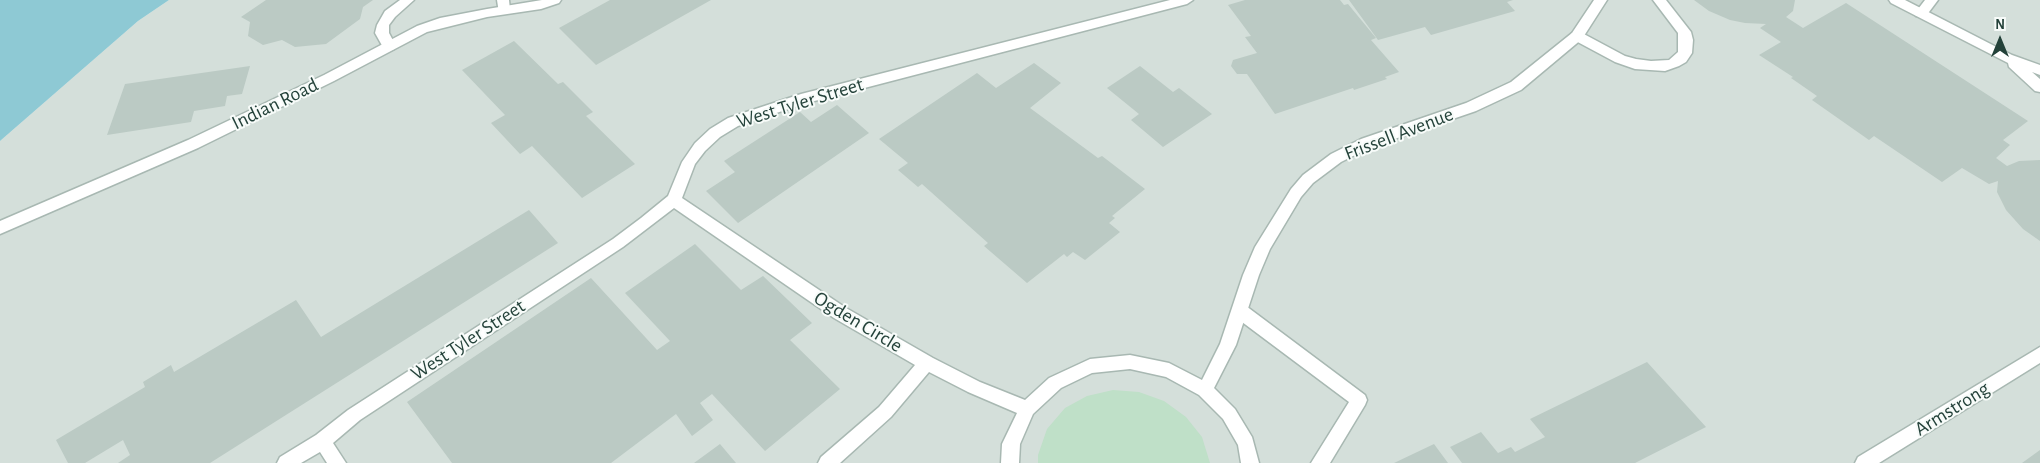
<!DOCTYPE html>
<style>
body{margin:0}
#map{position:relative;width:2040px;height:463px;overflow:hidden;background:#e6efeb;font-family:"Alegreya Sans",sans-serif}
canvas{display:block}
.north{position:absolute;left:1975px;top:15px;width:50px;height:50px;-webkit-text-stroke:4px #f7fbf9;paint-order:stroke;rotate:0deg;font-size:14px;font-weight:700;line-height:20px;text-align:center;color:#24423a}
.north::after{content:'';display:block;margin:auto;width:18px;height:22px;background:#24423a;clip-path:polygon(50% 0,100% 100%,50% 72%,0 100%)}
</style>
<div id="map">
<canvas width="2040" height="463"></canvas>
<div class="north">N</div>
</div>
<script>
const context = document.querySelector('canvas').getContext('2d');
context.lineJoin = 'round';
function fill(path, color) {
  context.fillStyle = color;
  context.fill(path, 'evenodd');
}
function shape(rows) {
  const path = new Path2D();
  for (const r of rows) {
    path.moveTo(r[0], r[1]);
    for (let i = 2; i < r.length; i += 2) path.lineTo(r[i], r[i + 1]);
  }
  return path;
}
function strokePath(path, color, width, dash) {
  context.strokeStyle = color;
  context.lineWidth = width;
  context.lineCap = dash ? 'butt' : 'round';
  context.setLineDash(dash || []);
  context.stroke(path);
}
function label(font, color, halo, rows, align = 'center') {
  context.font = font + ' "Alegreya Sans",sans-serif';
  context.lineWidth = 4;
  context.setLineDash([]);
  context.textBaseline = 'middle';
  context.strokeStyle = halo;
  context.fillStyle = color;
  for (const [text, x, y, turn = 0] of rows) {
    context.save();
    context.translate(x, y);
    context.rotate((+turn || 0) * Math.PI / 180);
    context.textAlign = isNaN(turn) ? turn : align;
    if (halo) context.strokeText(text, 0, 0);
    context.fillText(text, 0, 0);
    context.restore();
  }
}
const built = shape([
 [169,0,2040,0,2040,463,0,463,0,141,138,21]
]);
const green = shape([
 [1113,390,1139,392,1164,401,1186,417,1202,437,1210,463,1038,463,1038,455,1047,429,1065,408,1087,396]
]);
const water = shape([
 [0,0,169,0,138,21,0,141]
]);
const building = shape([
 [266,0,373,0,363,7,360,19,326,44,295,47,282,40,263,45,248,36,250,22,241,17],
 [610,0,711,0,596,65,559,28],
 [1245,0,1340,0,1344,5,1348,4,1376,38,1371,40,1399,72,1385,77,1387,79,1354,90,1353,88,1275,114,1247,74,1237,74,1231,66,1233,60,1257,53,1245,37,1251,36,1228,5],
 [1349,0,1513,0,1507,2,1515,11,1431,35,1425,27,1378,40],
 [1694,0,1795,0,1793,11,1786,17,1803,28,1846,3,2028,121,2003,140,2010,145,1996,158,2007,166,2019,161,2040,160,2040,241,2023,229,2006,210,1997,192,1998,181,1989,184,1962,168,1942,182,1874,136,1869,140,1812,100,1817,96,1791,78,1793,77,1759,55,1781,42,1760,28,1766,24,1745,23,1730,20,1709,11],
 [514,41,558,84,563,82,593,112,586,116,635,164,582,198,532,146,520,154,491,123,505,115,462,70],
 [1034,63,1061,83,1030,108,1098,158,1102,156,1145,189,1112,216,1115,218,1109,223,1120,232,1085,260,1073,252,1067,257,1064,254,1027,283,984,246,988,243,922,184,918,187,898,170,908,163,879,139,977,73,996,88],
 [250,66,242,94,227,96,225,106,194,111,191,122,107,135,125,84],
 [1140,66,1173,92,1179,88,1212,114,1163,147,1131,120,1139,114,1107,88],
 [837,105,869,133,738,223,706,191,735,172,724,161,800,112,811,122],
 [529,210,558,243,210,463,118,463,130,455,123,440,85,463,68,463,56,440,145,387,143,382,171,365,174,372,296,300,321,337],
 [695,244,741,290,763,276,812,323,790,340,840,389,765,451,712,394,700,403,713,420,692,436,676,414,611,463,452,463,407,402,591,278,657,350,670,341,625,293],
 [1647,362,1706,427,1635,463,1462,463,1450,447,1481,432,1498,453,1511,447,1515,452,1545,437,1530,419],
 [720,444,736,463,694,463],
 [1434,444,1448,463,1394,463],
 [2040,450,2040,463,2022,463]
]);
const service = shape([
 [400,0,414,0,395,17,389,25,389,33,396,46,394,49,389,51,384,49,375,33,377,25,385,11,400,0],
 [497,0,509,0,510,10,509,13,499,13,497,0],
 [1653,0,1666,0,1691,32,1693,40,1692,53,1686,62,1679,66,1665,71,1635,69,1615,62,1572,39,1570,36,1572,33,1582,33,1625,56,1636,59,1651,61,1669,60,1678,52,1678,33,1653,0],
 [1925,0,1938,0,1926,16,1916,16,1915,13,1925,0],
 [1240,304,1246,306,1365,395,1367,400,1365,405,1330,463,1311,463,1349,402,1234,316,1232,311,1234,306,1240,304]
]);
const minor = shape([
 [542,0,561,0,559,3,541,9,487,17,427,32,334,81,198,148,0,234,0,221,188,140,324,75,417,26,440,18,487,9,542,0],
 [1170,0,1193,0,1187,4,803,104,738,126,720,137,705,151,695,164,682,198,846,308,933,358,980,382,1025,400,1049,378,1090,359,1130,355,1169,363,1202,380,1220,344,1243,275,1255,247,1291,189,1303,175,1331,154,1361,139,1466,103,1511,82,1572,33,1594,0,1607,0,1582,39,1521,90,1476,111,1371,147,1341,162,1313,183,1301,197,1270,249,1259,275,1236,345,1214,388,1235,409,1252,437,1259,463,1241,463,1238,445,1223,419,1199,395,1166,377,1130,369,1092,373,1061,388,1033,414,1020,444,1019,463,1001,463,1002,444,1017,413,968,392,929,372,891,417,840,463,818,463,821,457,879,407,915,365,834,318,674,208,623,247,360,420,333,443,346,463,327,463,320,452,301,463,277,463,280,457,316,435,348,410,613,239,641,218,668,196,682,162,695,143,710,129,728,118,801,94,1170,0],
 [1889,0,1905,0,2012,55,2040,65,2040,75,2032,72,2040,79,2040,92,2035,91,2009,67,2008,63,1891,3,1889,0],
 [2040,347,2040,363,1879,463,1855,463,1858,457,2040,347]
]);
const streetNames = [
 ["West Tyler Street",800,103,-17],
 ["Indian Road",275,104,-26],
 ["Frissell Avenue",1399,134,-21],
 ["Ogden Circle",858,322,31],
 ["West Tyler Street",468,340,-33],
 ["Armstrong",1952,409,-32]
];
fill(built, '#d4dfda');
fill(green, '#bfe0c8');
fill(water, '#8ec9d4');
fill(building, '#bbcac4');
strokePath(service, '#a8b8b2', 3);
strokePath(minor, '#a8b8b2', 3);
fill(service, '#fff');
fill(minor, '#fff');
label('20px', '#24423a', '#f7fbf9', streetNames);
</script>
